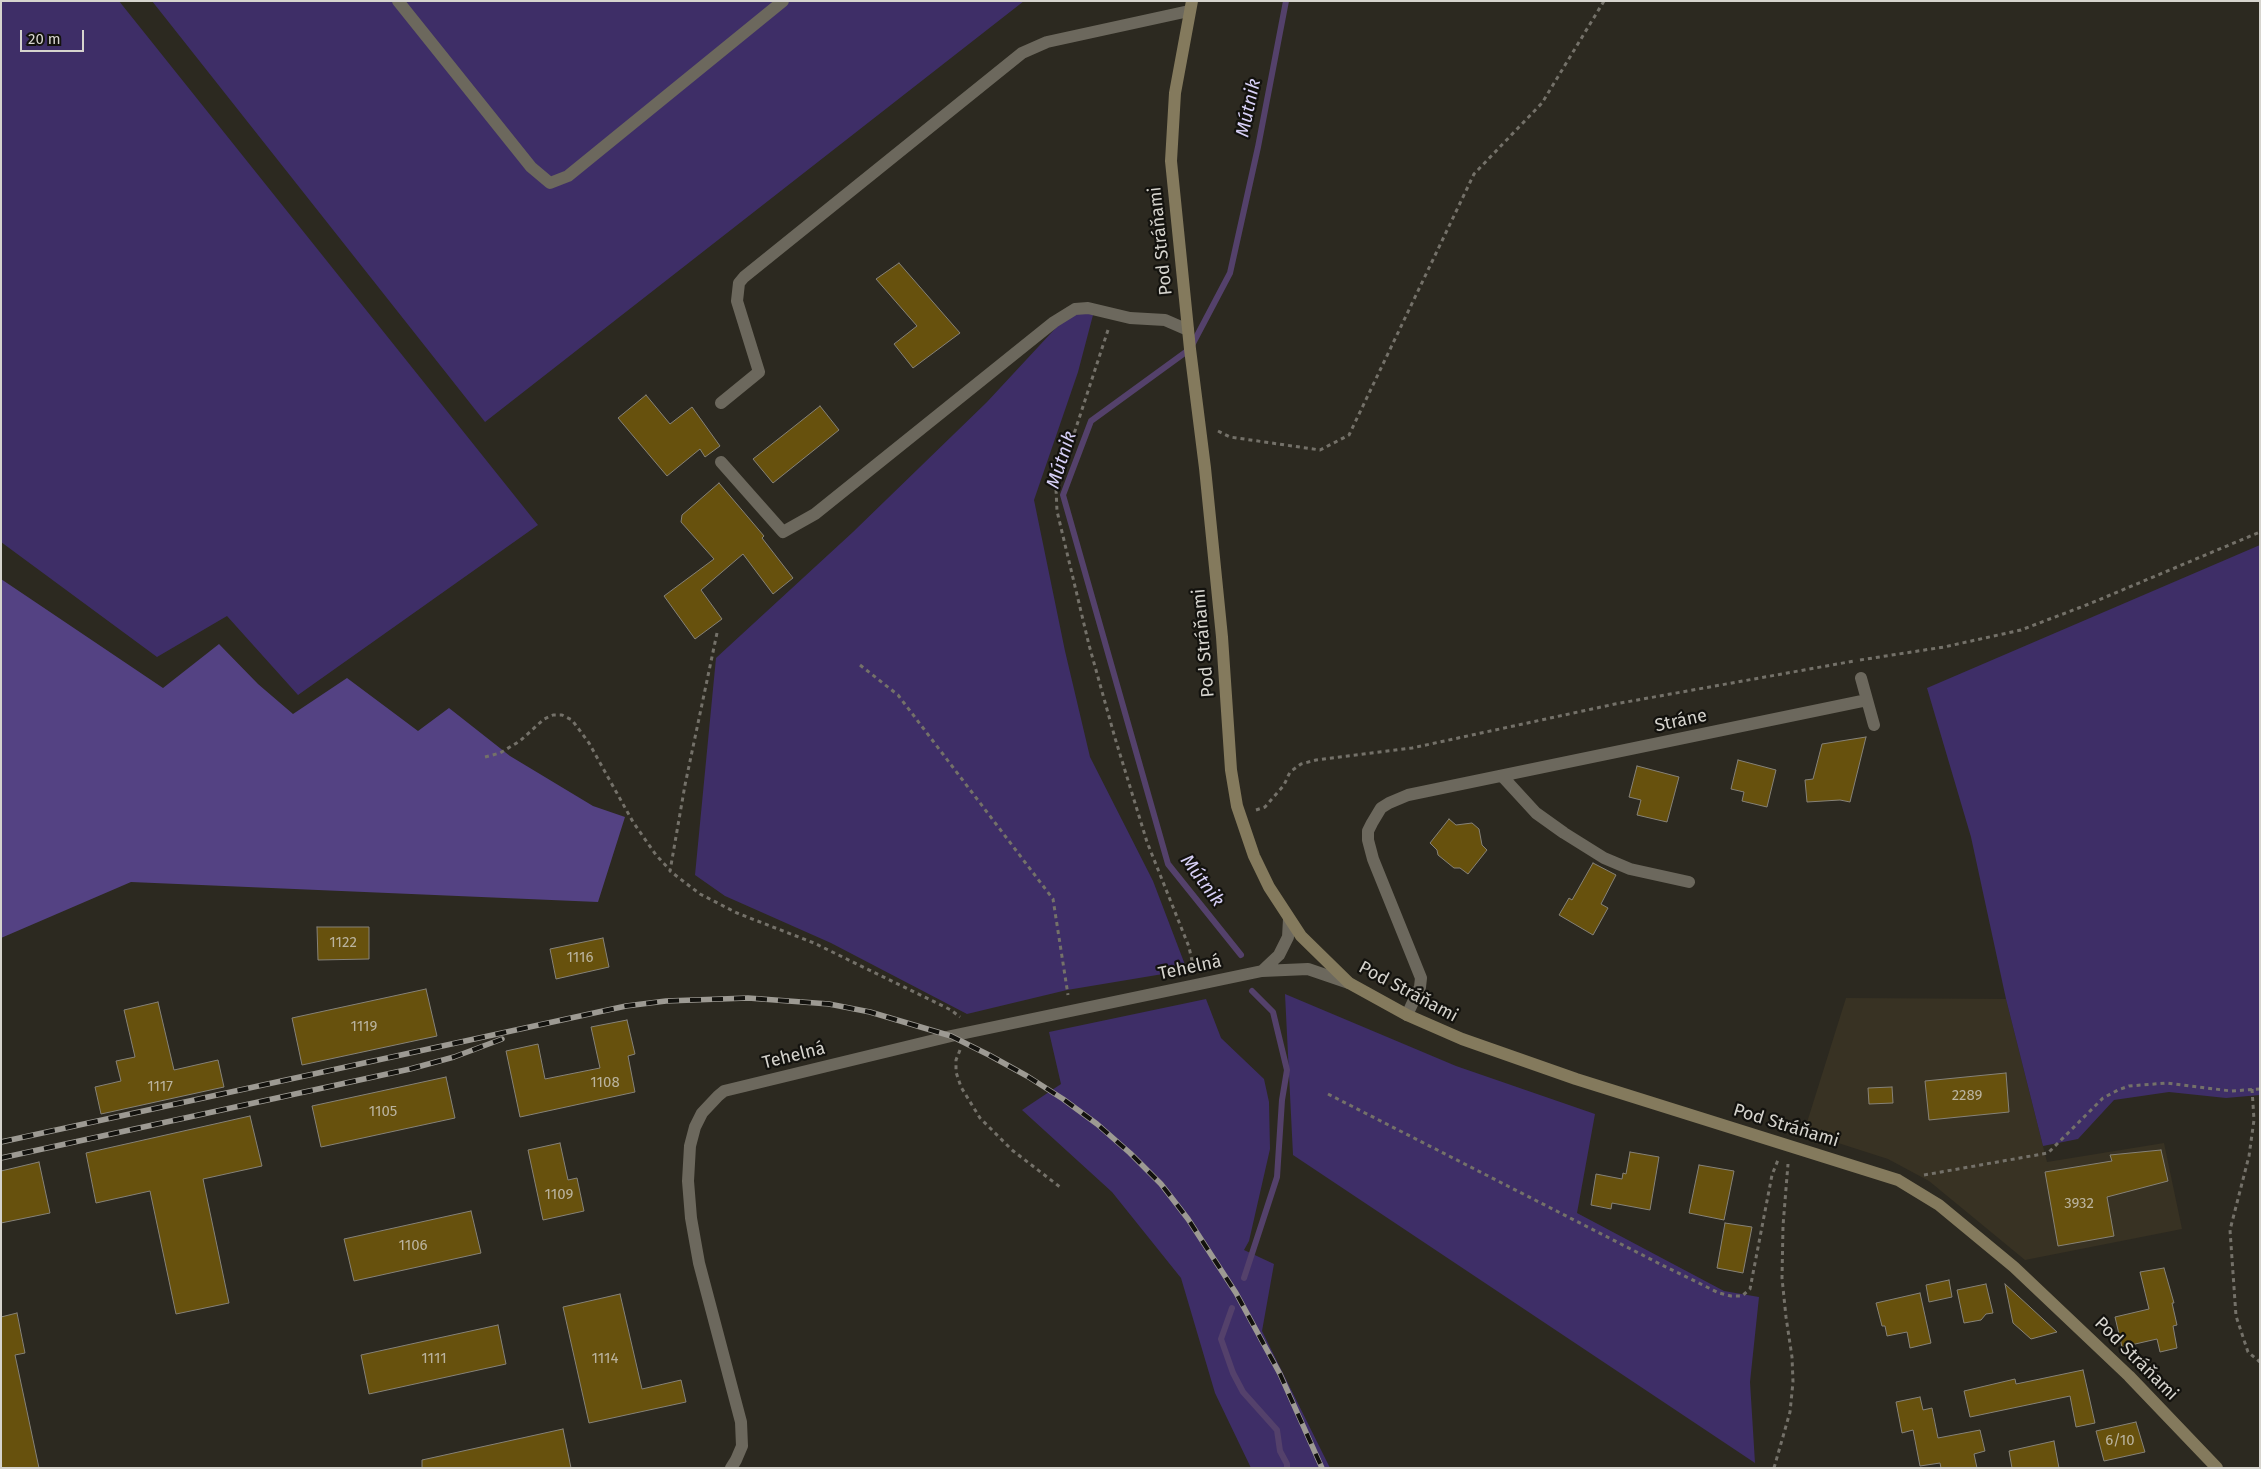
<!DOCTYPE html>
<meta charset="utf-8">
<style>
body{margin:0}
#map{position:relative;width:2261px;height:1469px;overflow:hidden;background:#2c2920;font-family:"Fira Sans",sans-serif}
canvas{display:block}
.frame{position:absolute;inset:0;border:2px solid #d6d4ce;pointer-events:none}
.scale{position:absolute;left:20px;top:30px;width:64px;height:22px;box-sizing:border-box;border:2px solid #d6d4ce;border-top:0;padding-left:6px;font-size:15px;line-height:18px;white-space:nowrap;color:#d6d4ce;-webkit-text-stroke:4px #13120e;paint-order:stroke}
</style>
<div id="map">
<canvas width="2261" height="1469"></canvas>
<div class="frame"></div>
<div class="scale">20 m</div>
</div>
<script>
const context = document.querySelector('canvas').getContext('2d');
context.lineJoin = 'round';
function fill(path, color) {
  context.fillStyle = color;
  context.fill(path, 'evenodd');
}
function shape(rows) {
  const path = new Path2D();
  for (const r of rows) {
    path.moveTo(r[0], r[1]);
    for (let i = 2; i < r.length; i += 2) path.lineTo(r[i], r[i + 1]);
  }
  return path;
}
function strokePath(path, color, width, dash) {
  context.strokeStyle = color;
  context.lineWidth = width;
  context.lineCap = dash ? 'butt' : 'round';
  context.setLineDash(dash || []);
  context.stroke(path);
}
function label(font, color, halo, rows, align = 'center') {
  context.font = font + ' "Fira Sans",sans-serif';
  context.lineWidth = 4.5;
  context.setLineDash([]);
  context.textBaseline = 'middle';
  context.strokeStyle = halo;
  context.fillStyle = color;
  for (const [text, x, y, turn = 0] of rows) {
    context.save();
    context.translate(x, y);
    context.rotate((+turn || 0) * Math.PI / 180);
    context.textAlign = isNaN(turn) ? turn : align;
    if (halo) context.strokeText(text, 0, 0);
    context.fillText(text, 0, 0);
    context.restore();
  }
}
const built = shape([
 [1846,998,2006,999,2047,1162,2164,1143,2182,1229,2025,1260,1929,1181,1888,1159,1804,1132]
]);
const green = shape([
 [1,1,119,1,538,525,298,695,227,616,157,657,1,542],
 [152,1,1024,1,485,422],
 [1082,312,1093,315,1078,372,1034,500,1065,651,1090,757,1153,881,1187,970,1067,990,967,1014,831,943,725,896,695,875,716,658,853,532,987,402,1065,318],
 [2260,545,2260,1095,2226,1098,2169,1092,2114,1100,2078,1139,2043,1146,2006,999,1971,837,1927,688],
 [1285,994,1456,1066,1595,1114,1577,1213,1724,1291,1759,1297,1750,1382,1755,1463,1293,1155],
 [1206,999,1221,1038,1264,1079,1269,1102,1270,1149,1249,1241,1244,1250,1274,1264,1262,1331,1330,1468,1251,1468,1215,1393,1181,1278,1112,1192,1022,1110,1061,1084,1049,1032]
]);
const forest = shape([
 [1,579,163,688,219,644,258,684,293,714,347,678,418,731,449,708,510,756,593,806,625,817,598,902,131,882,1,938]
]);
const stream = shape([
 [1241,955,1168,864,1063,495,1091,421,1190,349,1230,273,1258,147,1286,1],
 [1244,1278,1277,1177,1282,1100,1287,1070,1273,1012,1252,991],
 [1232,1308,1221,1339,1233,1373,1243,1392,1277,1430,1280,1451,1287,1464,1287,1468]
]);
const building = shape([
 [899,263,960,333,913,368,894,344,917,326,876,279,899,263],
 [646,395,670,424,692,407,720,446,705,457,700,449,667,476,618,418,646,395],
 [820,406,839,430,773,483,753,459,820,406],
 [719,483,764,536,762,538,793,578,773,594,743,554,701,590,722,619,695,639,664,596,714,559,681,522,682,515,719,483],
 [1866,737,1850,802,1840,800,1807,802,1805,780,1813,779,1822,744,1866,737],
 [1738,760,1776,770,1767,807,1742,801,1744,792,1731,789,1738,760],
 [1637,766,1679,777,1667,822,1637,815,1641,800,1629,797,1637,766],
 [1449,819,1456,825,1472,823,1479,829,1482,845,1487,850,1468,874,1460,868,1454,868,1438,855,1437,850,1430,843,1449,819],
 [1593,863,1616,875,1601,904,1608,908,1593,935,1559,915,1569,898,1572,900,1593,863],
 [317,927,369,927,369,959,318,960,317,927],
 [603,938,609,967,556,979,550,949,603,938],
 [426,989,437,1036,302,1065,292,1018,426,989],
 [158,1002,174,1070,218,1060,224,1087,101,1114,95,1087,121,1081,116,1061,135,1057,124,1010,158,1002],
 [627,1020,635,1054,628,1056,635,1092,520,1117,506,1051,538,1044,545,1079,600,1068,591,1027,627,1020],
 [2006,1073,2009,1112,1929,1120,1925,1081,2006,1073],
 [446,1077,455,1118,321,1147,312,1106,446,1077],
 [1892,1087,1893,1103,1869,1104,1868,1088,1892,1087],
 [250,1116,262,1166,203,1179,229,1303,176,1314,150,1191,96,1203,86,1153,250,1116],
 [560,1143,568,1180,577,1178,584,1211,543,1220,528,1150,560,1143],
 [2161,1150,2168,1181,2107,1197,2114,1236,2058,1246,2045,1172,2112,1161,2110,1155,2161,1150],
 [1630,1152,1659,1157,1650,1210,1612,1203,1611,1209,1591,1205,1596,1174,1622,1179,1623,1173,1626,1174,1630,1152],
 [39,1162,50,1213,1,1223,1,1171,39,1162],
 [1699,1165,1734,1171,1724,1220,1689,1213,1699,1165],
 [471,1211,481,1253,354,1281,344,1239,471,1211],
 [1725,1223,1752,1227,1743,1273,1717,1268,1725,1223],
 [2164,1268,2174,1303,2172,1303,2177,1325,2173,1326,2177,1348,2160,1352,2157,1339,2122,1347,2115,1317,2149,1309,2140,1272,2164,1268],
 [1949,1280,1952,1297,1929,1302,1926,1285,1949,1280],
 [1986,1284,1993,1313,1986,1314,1981,1320,1964,1323,1957,1290,1986,1284],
 [2005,1284,2057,1332,2031,1339,2013,1323,2005,1284],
 [1920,1293,1931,1343,1910,1348,1907,1332,1887,1336,1885,1326,1882,1326,1876,1303,1920,1293],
 [620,1294,642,1389,681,1380,686,1402,589,1423,563,1307,620,1294],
 [17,1313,25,1353,15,1355,39,1468,1,1468,1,1317,17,1313],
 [498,1325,506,1364,369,1394,361,1355,498,1325],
 [2083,1370,2095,1423,2076,1427,2070,1396,1970,1417,1964,1391,2015,1379,2016,1384,2083,1370],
 [1920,1397,1923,1410,1932,1408,1938,1438,1980,1430,1985,1451,1974,1454,1977,1468,1941,1468,1940,1463,1920,1466,1913,1430,1902,1433,1896,1402,1920,1397],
 [2136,1422,2145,1452,2104,1461,2096,1431,2136,1422],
 [563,1429,571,1468,422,1468,422,1460,563,1429],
 [2054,1441,2059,1468,2012,1468,2009,1451,2054,1441]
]);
const path = shape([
 [1108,330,1056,489,1057,511,1089,645,1115,738,1147,842,1189,947,1194,970],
 [1218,431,1230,437,1320,450,1349,435,1474,174,1542,103,1604,1],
 [717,633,685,785,670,871,700,894,737,913,814,943,951,1010,960,1017],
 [1860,660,1944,647,2021,630,2089,604,2260,532],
 [860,665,898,695,1053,899,1068,995],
 [485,757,500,753,520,741,544,719,553,715,562,715,572,720,589,743,633,822,656,855,670,870],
 [1256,810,1265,807,1284,785,1290,772,1301,764,1316,760,1412,748,1615,704,1854,661],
 [960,1050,956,1060,956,1072,961,1087,980,1118,1012,1150,1060,1187],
 [2252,1089,2254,1120,2249,1156,2230,1230,2236,1316,2248,1352,2260,1362],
 [1328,1094,1660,1264,1719,1293,1731,1296,1742,1296,1750,1289,1772,1175,1778,1160],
 [1924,1175,2048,1153,2103,1098,2118,1090,2129,1086,2167,1083,2231,1091,2260,1089],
 [1774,1468,1790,1412,1793,1382,1792,1357,1786,1317,1782,1278,1783,1226,1788,1164]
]);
const lane = shape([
 [398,1,531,167,550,183,568,176,783,1],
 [721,403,759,372,737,301,739,283,744,277,1022,53,1047,42,1189,11],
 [721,462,783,532,815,514,1054,322,1075,309,1088,308,1130,318,1165,320,1188,330]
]);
const street = shape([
 [1861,678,1874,725],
 [1502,776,1536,813,1564,833,1604,858,1630,869,1689,882],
 [1262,971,1279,955,1288,937,1289,919],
 [1407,1015,1420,987,1421,978,1373,859,1368,840,1368,831,1372,823,1381,808,1389,803,1408,795,1867,700],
 [731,1468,736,1460,742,1446,741,1422,699,1263,691,1218,688,1181,690,1146,695,1127,702,1113,718,1096,724,1091,951,1036,1262,971,1308,969,1349,983]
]);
const secondary = shape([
 [1192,1,1175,93,1171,161,1190,349,1205,468,1222,637,1231,770,1237,806,1254,856,1269,887,1301,936,1349,983,1407,1015,1462,1039,1576,1079,1898,1180,1939,1205,2014,1267,2129,1376,2217,1468]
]);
const rail = shape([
 [1,1142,626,1006,666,1001,748,998,829,1004,870,1012,951,1036,989,1055,1027,1076,1063,1099,1097,1124,1130,1153,1161,1184,1188,1219,1236,1293,1280,1374,1322,1468],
 [1,1158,410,1069,454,1057,502,1039]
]);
const numberNames = [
 ["1122",343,943],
 ["1116",580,958],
 ["1119",364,1027],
 ["1108",605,1083],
 ["1117",160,1087],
 ["2289",1967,1096],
 ["1105",383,1112],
 ["1109",559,1195],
 ["3932",2079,1204],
 ["1106",413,1246],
 ["1111",434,1359],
 ["1114",605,1359],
 ["6/10",2120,1441]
];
const streetNames = [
 ["Pod Stráňami",1161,241,-96],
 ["Pod Stráňami",1204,643,-95],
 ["Stráne",1681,721,-12],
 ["Tehelná",1190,968,-12],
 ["Pod Stráňami",1408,992,28],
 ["Tehelná",794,1056,-14],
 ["Pod Stráňami",1786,1126,17],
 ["Pod Stráňami",2136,1359,45]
];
const waterNames = [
 ["Mútnik",1249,108,-78],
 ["Mútnik",1062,460,-72],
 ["Mútnik",1202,881,53]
];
fill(built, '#383223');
fill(green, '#3e2e67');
fill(forest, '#544283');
strokePath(stream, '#54416b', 6);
fill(building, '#67510d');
strokePath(building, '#868278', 1);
strokePath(path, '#747169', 3, [4, 4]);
strokePath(lane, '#6c685d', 12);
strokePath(street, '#6c685d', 12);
strokePath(secondary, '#847a5d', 12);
strokePath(rail, '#9d9a93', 5.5);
strokePath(rail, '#13120e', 4, [11]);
label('15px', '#bab39e', null, numberNames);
label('18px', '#d6d4ce', '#13120e', streetNames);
label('italic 19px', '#d7d0f7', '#13120e', waterNames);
</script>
